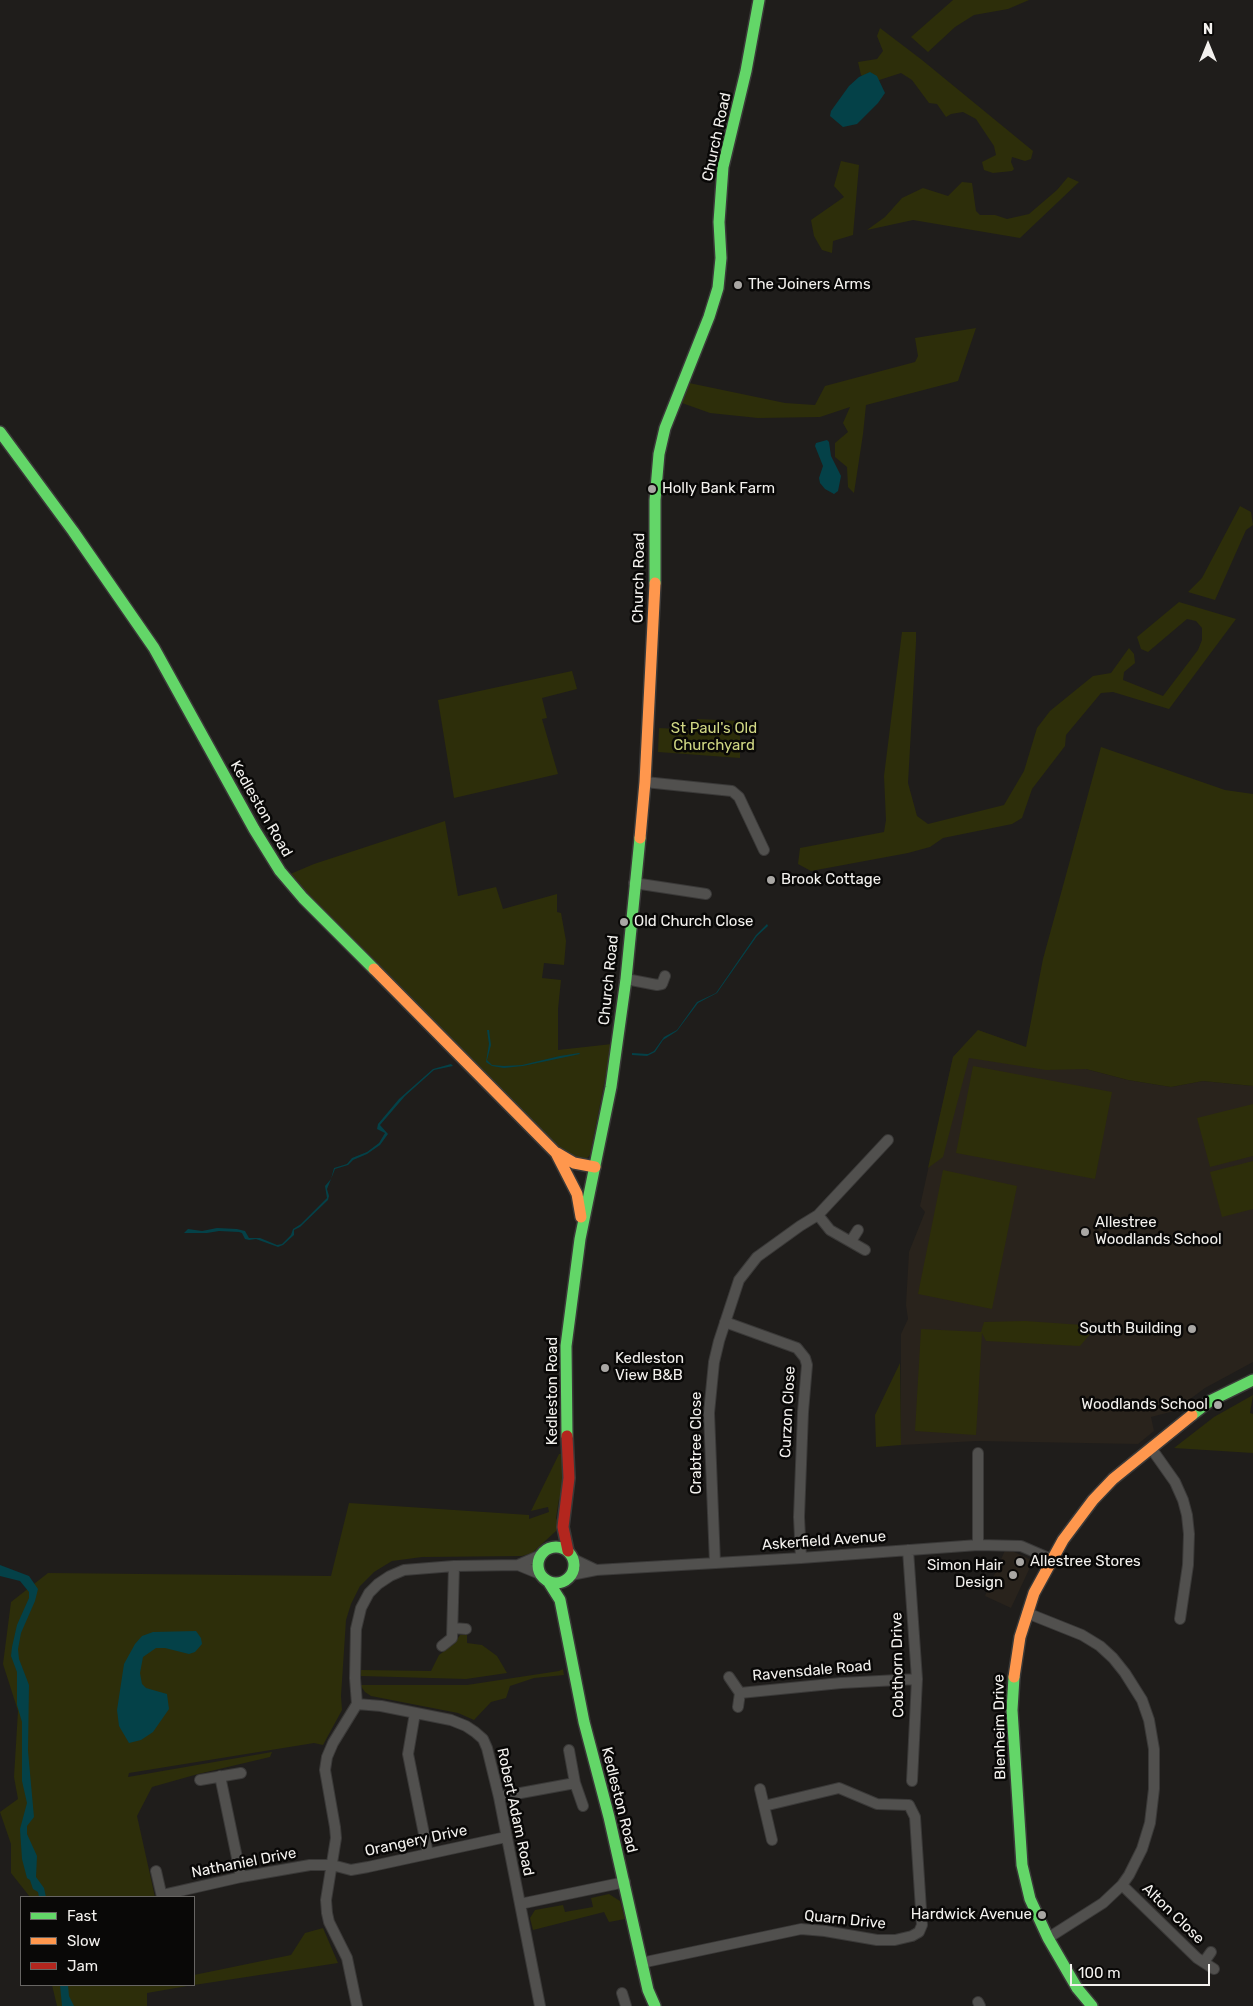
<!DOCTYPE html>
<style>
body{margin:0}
#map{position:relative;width:1253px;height:2006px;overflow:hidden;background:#1f1d1b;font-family:Rubik,sans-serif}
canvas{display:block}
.legend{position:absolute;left:20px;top:1896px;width:175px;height:90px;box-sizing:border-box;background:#090807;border:1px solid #676563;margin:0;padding:6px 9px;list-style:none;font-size:15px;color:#f3f1ee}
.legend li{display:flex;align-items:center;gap:10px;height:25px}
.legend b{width:25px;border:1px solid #676563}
.north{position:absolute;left:1183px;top:20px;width:50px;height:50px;-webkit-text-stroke:4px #090807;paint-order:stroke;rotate:0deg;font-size:14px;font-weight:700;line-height:20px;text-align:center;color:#f3f1ee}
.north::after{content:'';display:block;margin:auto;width:18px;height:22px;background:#f3f1ee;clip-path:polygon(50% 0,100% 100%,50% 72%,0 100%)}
.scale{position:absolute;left:1070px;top:1964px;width:140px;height:22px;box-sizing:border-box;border:2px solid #f3f1ee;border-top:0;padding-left:6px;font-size:15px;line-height:18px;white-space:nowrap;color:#f3f1ee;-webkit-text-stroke:4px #090807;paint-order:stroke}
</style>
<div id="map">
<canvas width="1253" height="2006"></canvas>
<ul class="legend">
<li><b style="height:6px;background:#63d668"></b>Fast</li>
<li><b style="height:6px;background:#ff974d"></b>Slow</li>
<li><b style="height:6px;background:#b3261e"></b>Jam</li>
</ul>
<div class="north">N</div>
<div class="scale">100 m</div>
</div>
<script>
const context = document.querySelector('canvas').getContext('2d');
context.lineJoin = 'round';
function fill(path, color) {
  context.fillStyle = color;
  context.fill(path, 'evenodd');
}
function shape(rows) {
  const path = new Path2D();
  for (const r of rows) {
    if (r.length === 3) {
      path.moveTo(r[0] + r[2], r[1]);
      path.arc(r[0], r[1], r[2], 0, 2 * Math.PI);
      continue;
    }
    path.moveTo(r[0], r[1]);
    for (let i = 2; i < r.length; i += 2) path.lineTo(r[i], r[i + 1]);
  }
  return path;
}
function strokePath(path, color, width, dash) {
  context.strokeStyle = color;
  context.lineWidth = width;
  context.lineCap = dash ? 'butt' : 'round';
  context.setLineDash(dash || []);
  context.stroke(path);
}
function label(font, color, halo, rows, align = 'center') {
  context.font = font + ' Rubik,sans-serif';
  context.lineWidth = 5;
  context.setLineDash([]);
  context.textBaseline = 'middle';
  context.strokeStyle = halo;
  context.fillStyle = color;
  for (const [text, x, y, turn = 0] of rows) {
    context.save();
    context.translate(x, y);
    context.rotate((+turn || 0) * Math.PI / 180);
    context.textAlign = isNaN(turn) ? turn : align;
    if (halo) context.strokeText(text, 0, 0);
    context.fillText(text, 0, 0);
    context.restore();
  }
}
const built = shape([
 [978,1030,1086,1069,1128,1080,1171,1087,1203,1081,1253,1086,1253,1362,1205,1388,1174,1411,1151,1417,1154,1431,1138,1444,977,1441,901,1445,901,1334,908,1319,906,1305,909,1252,925,1212,920,1206,953,1057],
 [1006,1548,1033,1561,1011,1608,985,1596]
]);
const green = shape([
 [953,0,1029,0,1008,9,974,15,955,27,928,52,911,37],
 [880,28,922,60,1033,151,1031,159,1025,161,1012,157,1011,162,1014,169,1012,171,993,173,984,170,982,162,996,155,994,146,976,119,963,112,951,114,946,117,937,104,929,103,912,80,901,73,870,83,861,75,858,62,877,59,883,51,877,36],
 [841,161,859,165,853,235,833,241,832,253,822,250,814,236,811,220,844,197,834,186],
 [1068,177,1079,182,1020,238,913,220,867,230,885,217,902,198,923,188,948,196,962,182,972,183,976,211,980,215,995,215,1007,219,1029,214,1057,190],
 [976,328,958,381,866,405,863,434,854,493,848,487,847,467,835,457,835,443,848,432,843,423,850,407,820,417,758,418,710,413,682,403,689,383,785,403,815,405,825,386,915,362,918,356,915,338],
 [1240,506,1251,512,1253,525,1246,530,1215,600,1188,592,1202,578],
 [1179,602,1236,619,1169,709,1113,692,1101,693,1066,735,1065,746,1032,789,1022,818,1012,824,943,838,930,847,908,853,811,871,798,864,800,848,884,832,886,820,884,776,902,632,916,632,916,642,908,783,917,816,928,824,1004,805,1024,771,1037,728,1050,711,1093,676,1111,673,1129,648,1134,654,1135,663,1124,672,1123,680,1163,696,1198,650,1202,640,1202,628,1196,621,1187,619,1148,652,1141,649,1137,637],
 [572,671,577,689,542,698,547,718,542,719,558,774,454,798,438,700],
 [697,719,740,721,740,758,658,752,659,728,696,730],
 [1101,747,1225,790,1253,794,1253,1086,1203,1081,1171,1087,1128,1080,1086,1069,1046,1070,969,1058,943,1157,928,1168,953,1057,978,1030,1026,1047,1043,959],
 [445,821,458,896,496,887,503,909,557,894,557,912,561,913,566,941,564,965,544,963,542,978,561,980,558,1009,558,1050,612,1044,590,1155,585,1160,560,1152,288,875,314,864],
 [973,1066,1112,1092,1095,1179,956,1153],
 [1253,1104,1253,1156,1210,1167,1197,1118],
 [1253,1161,1253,1209,1222,1217,1210,1172],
 [943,1170,1017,1186,992,1309,918,1294],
 [1025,1321,1097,1326,1080,1346,986,1341,982,1333,976,1435,915,1431,921,1329,981,1332,984,1322],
 [900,1363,901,1445,876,1447,875,1415],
 [1253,1395,1250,1413,1253,1414,1253,1453,1174,1448,1214,1417],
 [565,1453,563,1495,559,1499,556,1518,558,1522,556,1531,532,1553,522,1556,422,1557,392,1561,374,1572,360,1586,351,1604,346,1620,341,1696,342,1710,323,1745,314,1743,129,1773,128,1777,272,1752,270,1757,198,1774,152,1787,137,1816,155,1897,30,1897,11,1873,11,1844,0,1812,18,1799,14,1777,18,1711,3,1664,11,1602,48,1573,331,1576,349,1503,529,1515,529,1519,549,1512,548,1507,531,1511,559,1454],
 [467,1634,467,1643,482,1645,497,1656,507,1673,466,1679,361,1676,361,1670,431,1671,439,1655,454,1644,460,1635],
 [563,1669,564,1675,534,1678,510,1686,506,1698,491,1702,474,1720,458,1713,371,1696,365,1692,360,1685,467,1685,559,1671],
 [609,1894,620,1901,625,1919,609,1922,604,1912,533,1930,530,1918,535,1910,563,1905,565,1912,593,1907,591,1898],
 [323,1928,338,1963,194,1985,194,1975,291,1955,305,1933],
 [52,1985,193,1985,147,1993,147,2006,57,2006]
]);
const water = shape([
 [870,72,877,76,885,93,878,103,857,124,843,127,830,116,831,111,849,86,859,77],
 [827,440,829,442,831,456,841,476,838,491,834,494,825,489,820,483,819,478,823,466,815,446,816,443],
 [767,924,768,926,757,936,717,993,698,1003,677,1031,663,1040,655,1052,647,1056,632,1055,632,1053,648,1054,654,1051,664,1037,677,1030,697,1002,716,993,756,935],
 [487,1030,489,1030,491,1045,487,1060,492,1065,504,1066,522,1065,560,1056,579,1053,580,1054,523,1066,504,1068,492,1066,486,1062,489,1044],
 [451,1064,453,1066,434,1070,405,1096,380,1125,388,1134,380,1145,367,1154,353,1160,348,1165,335,1169,327,1189,329,1196,328,1200,300,1227,294,1230,294,1235,283,1245,278,1247,256,1239,249,1240,245,1239,242,1233,239,1232,219,1231,207,1233,184,1233,188,1229,202,1231,217,1228,237,1229,245,1231,249,1238,260,1238,277,1245,282,1244,291,1235,293,1229,301,1224,327,1198,325,1186,331,1179,334,1168,347,1164,352,1158,367,1152,379,1143,385,1133,377,1129,378,1124,399,1099,433,1069],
 [0,1565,29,1576,38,1589,35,1601,21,1633,18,1649,19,1659,29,1685,28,1751,34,1817,27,1826,27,1834,37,1856,36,1877,44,1888,46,1897,39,1897,38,1892,33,1889,30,1880,27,1878,22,1859,20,1829,27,1803,22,1781,22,1722,17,1705,17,1672,11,1656,12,1647,17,1625,29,1598,29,1592,20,1581,0,1576],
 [196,1631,201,1638,202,1644,195,1652,189,1654,165,1648,156,1648,143,1657,140,1673,142,1684,146,1688,167,1694,169,1709,153,1732,141,1740,129,1743,119,1726,117,1710,124,1664,135,1644,142,1636,153,1632],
 [60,1985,68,1985,69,1996,74,2006,62,2006]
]);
const street = shape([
 [645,782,732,791,739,797,764,850],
 [634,883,706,894],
 [626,979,657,985,662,984,665,976],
 [818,1215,830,1230,865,1250],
 [851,1241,858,1230],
 [725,1322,797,1348,805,1358,807,1365,803,1412,799,1517,801,1558],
 [1151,1448,1175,1482,1183,1500,1187,1515,1189,1534,1188,1565,1180,1619],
 [978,1453,978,1545],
 [908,1550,917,1679,912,1781],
 [573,1559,596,1570],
 [715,1563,709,1413,714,1362,719,1341,739,1280,757,1257,800,1226,818,1215,888,1140],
 [518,1565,541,1555],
 [571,1575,596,1570,801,1558,978,1545,1021,1546,1051,1559],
 [1027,1613,1082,1635,1100,1646,1113,1658,1125,1673,1142,1700,1149,1720,1154,1749,1154,1789,1150,1823,1142,1849,1129,1875,1122,1885,1103,1903,1048,1938],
 [453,1628,466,1629],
 [442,1646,452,1638,454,1566],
 [729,1677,740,1693,841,1683,917,1679],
 [357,1704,381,1706,451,1720,466,1726,475,1732,483,1739,487,1748,499,1797,540,2006],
 [738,1707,740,1693],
 [415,1713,408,1754,428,1854],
 [569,1750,575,1783,583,1806],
 [220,1776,241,1877],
 [200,1780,241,1773],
 [760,1789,772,1840],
 [499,1797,575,1783],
 [156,1871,162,1897],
 [1122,1885,1197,1958,1214,1969],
 [162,1895,241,1877,310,1865,332,1865,351,1870,368,1867,506,1837],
 [520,1904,625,1882],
 [1204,1962,1211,1952],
 [641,1963,801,1929,825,1931,877,1940,895,1940,912,1936,919,1932,922,1925,915,1817,909,1805,877,1804,839,1788,764,1806],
 [622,1993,626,2006],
 [978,2002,980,2006],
 [357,2006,347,1958,329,1922,327,1913,326,1900,336,1838,335,1827,325,1770,327,1757,333,1743,357,1704,355,1678,356,1629,361,1608,369,1593,378,1584,390,1576,404,1570,454,1566,518,1565,540,1574]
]);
const fast = shape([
 [0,432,73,531,154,648,254,829,280,871,303,898,374,969],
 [655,583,655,500,659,454,665,428,709,317,718,288,721,258,719,222,723,167,746,71,759,0],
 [1192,1415,1210,1401,1253,1380],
 [567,1436,566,1346,580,1239,611,1087,626,979,640,838],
 [556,1565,18],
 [548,1581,560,1600,584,1722,609,1817,648,1990,655,2006],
 [1014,1677,1012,1710,1022,1865,1030,1899,1048,1938,1077,1988,1092,2006]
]);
const slow = shape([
 [640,838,645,782,655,583],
 [374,969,556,1153,577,1194,581,1217],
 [557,1153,574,1163,595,1167],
 [1014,1677,1020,1637,1034,1593,1063,1540,1093,1500,1113,1479,1192,1415]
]);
const jam = shape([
 [567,1436,569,1478,563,1527,568,1551]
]);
const markers = [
 [738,285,5,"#a9a7a4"],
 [652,489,5,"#a9a7a4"],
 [771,880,5,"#a9a7a4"],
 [624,922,5,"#a9a7a4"],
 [1085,1232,5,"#a9a7a4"],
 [1192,1329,5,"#a9a7a4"],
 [605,1368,5,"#a9a7a4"],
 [1218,1405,5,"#a9a7a4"],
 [1020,1562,5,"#a9a7a4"],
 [1013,1575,5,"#a9a7a4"],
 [1042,1915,5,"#a9a7a4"]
];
const streetNames = [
 ["Church Road",717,137,-78],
 ["Church Road",639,578,-89],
 ["Kedleston Road",261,809,60],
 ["Church Road",609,980,-84],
 ["Kedleston Road",553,1391,-90],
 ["Curzon Close",788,1412,-87],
 ["Crabtree Close",697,1443,-90],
 ["Askerfield Avenue",824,1541,-4],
 ["Cobthorn Drive",898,1665,-91],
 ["Ravensdale Road",812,1671,-5],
 ["Blenheim Drive",1000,1727,-91],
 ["Kedleston Road",619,1800,76],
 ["Robert Adam Road",515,1812,78],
 ["Orangery Drive",416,1841,-12],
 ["Nathaniel Drive",244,1863,-11],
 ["Alton Close",1173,1914,44],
 ["Quarn Drive",845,1920,6]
];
const poiNames = [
 ["The Joiners Arms",748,285],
 ["Holly Bank Farm",662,489],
 ["Brook Cottage",781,880],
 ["Old Church Close",634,922],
 ["Allestree",1095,1223],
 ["Woodlands School",1095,1240],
 ["South Building",1182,1329,"right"],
 ["Kedleston",615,1359],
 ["View B&B",615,1376],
 ["Woodlands School",1208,1405,"right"],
 ["Allestree Stores",1030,1562],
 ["Simon Hair",1003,1566,"right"],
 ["Design",1003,1583,"right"],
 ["Hardwick Avenue",1032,1915,"right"]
];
const parkNames = [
 ["St Paul's Old",714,729],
 ["Churchyard",714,746]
];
fill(built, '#29231c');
fill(green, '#2d2e0a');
fill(water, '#044148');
strokePath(street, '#3a3938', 12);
strokePath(fast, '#3a3938', 14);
strokePath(slow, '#3a3938', 14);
strokePath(jam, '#3a3938', 14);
strokePath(street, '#51504e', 10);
strokePath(fast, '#63d668', 11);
strokePath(slow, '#ff974d', 11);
strokePath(jam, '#b3261e', 11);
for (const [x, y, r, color] of markers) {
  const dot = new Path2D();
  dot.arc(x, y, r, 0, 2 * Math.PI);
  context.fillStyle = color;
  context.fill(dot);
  strokePath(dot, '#090807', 2);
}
label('15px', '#f3f1ee', '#090807', streetNames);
label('15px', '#f3f1ee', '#090807', poiNames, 'left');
label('15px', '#d0d784', '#090807', parkNames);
</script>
